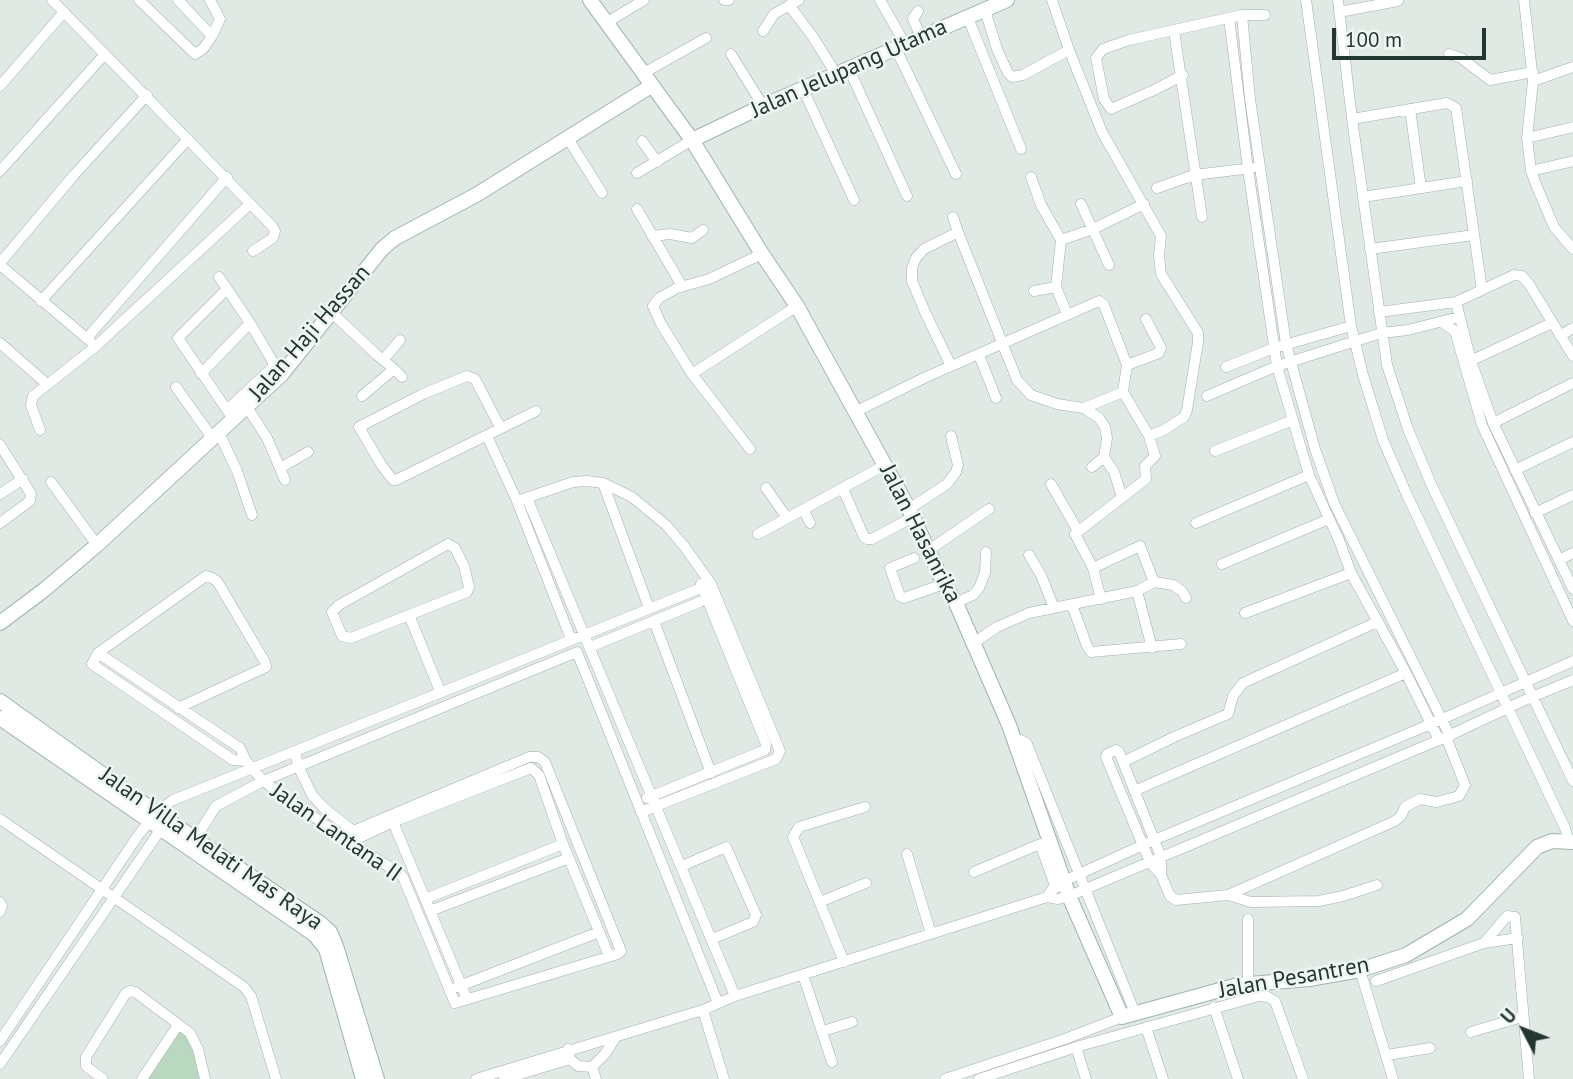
<!DOCTYPE html>
<style>
body{margin:0}
#map{position:relative;width:1573px;height:1079px;overflow:hidden;background:#e0e9e4;font-family:"PT Sans",sans-serif}
canvas{display:block}
.north{position:absolute;left:1489px;top:995px;width:70px;height:70px;-webkit-text-stroke:5px #eff6f2;paint-order:stroke;rotate:312deg;font-size:19px;font-weight:700;line-height:28px;text-align:center;color:#22372f}
.north::after{content:'';display:block;margin:auto;width:24px;height:32px;background:#22372f;clip-path:polygon(50% 0,100% 100%,50% 72%,0 100%)}
.scale{position:absolute;left:1332px;top:28px;width:154px;height:32px;box-sizing:border-box;border:4px solid #22372f;border-top:0;padding-left:9px;font-size:21px;line-height:24px;white-space:nowrap;color:#22372f;-webkit-text-stroke:5px #eff6f2;paint-order:stroke}
</style>
<div id="map">
<canvas width="1573" height="1079"></canvas>
<div class="north">U</div>
<div class="scale">100 m</div>
</div>
<script>
const context = document.querySelector('canvas').getContext('2d');
context.lineJoin = 'round';
function fill(path, color) {
  context.fillStyle = color;
  context.fill(path, 'evenodd');
}
function shape(rows) {
  const path = new Path2D();
  for (const r of rows) {
    path.moveTo(r[0], r[1]);
    for (let i = 2; i < r.length; i += 2) path.lineTo(r[i], r[i + 1]);
  }
  return path;
}
function strokePath(path, color, width, dash) {
  context.strokeStyle = color;
  context.lineWidth = width;
  context.lineCap = dash ? 'butt' : 'round';
  context.setLineDash(dash || []);
  context.stroke(path);
}
function label(font, color, halo, rows, align = 'center') {
  context.font = font + ' "PT Sans",sans-serif';
  context.lineWidth = 5;
  context.setLineDash([]);
  context.textBaseline = 'middle';
  context.strokeStyle = halo;
  context.fillStyle = color;
  for (const [text, x, y, turn = 0] of rows) {
    context.save();
    context.translate(x, y);
    context.rotate((+turn || 0) * Math.PI / 180);
    context.textAlign = isNaN(turn) ? turn : align;
    if (halo) context.strokeText(text, 0, 0);
    context.fillText(text, 0, 0);
    context.restore();
  }
}
const green = shape([
 [178,1025,190,1033,205,1079,142,1079]
]);
const street = shape([
 [52,0,272,226,275,231,273,238,253,251],
 [139,0,195,54,203,49,212,36,220,19,210,0],
 [178,0,212,36],
 [724,0,729,0],
 [880,0,905,44],
 [1052,0,1069,50,1102,132,1161,236,1159,256,1161,274,1198,333,1198,342,1187,410,1184,417,1164,430,1149,436,1155,456,1145,466,1146,479,1075,534,1093,568,1101,599],
 [1306,0,1351,326,1363,375,1383,440,1407,495,1565,828,1569,841],
 [1338,0,1352,119,1387,365,1408,429,1431,484,1573,781],
 [1524,0,1533,81,1527,138],
 [789,5,813,37,836,74],
 [985,10,997,49,1008,73,1012,77,1023,75,1069,50],
 [918,11,913,19,921,37],
 [1339,12,1398,1],
 [1242,15,1250,99,1286,344,1315,449,1334,503,1450,736],
 [968,18,1021,149],
 [1229,18,1248,169,1277,366,1309,475,1339,540,1351,573,1406,673,1439,740],
 [606,23,644,0],
 [763,31,774,14,799,0],
 [1174,31,1202,217],
 [896,49,956,174],
 [731,54,763,106],
 [1449,54,1461,58,1490,80,1533,72],
 [849,69,907,196],
 [642,74,706,38],
 [1183,75,1154,90,1111,109,1104,99,1096,58,1103,49,1129,40,1242,15,1265,15],
 [1533,81,1573,67],
 [0,86,64,12],
 [803,89,854,200],
 [1410,109,1421,188],
 [1352,119,1447,103,1456,108,1482,290],
 [1573,127,1527,138,1531,171,1537,187,1554,227,1573,249],
 [567,137,602,193],
 [642,141,657,162],
 [0,171,105,54],
 [1531,171,1573,161],
 [637,173,692,140],
 [1031,177,1041,205,1061,240,1056,287,1067,314],
 [1157,188,1194,175,1252,168],
 [1363,197,1467,181],
 [1081,204,1109,265],
 [637,209,682,286],
 [958,232,1017,380,1031,395,1057,404,1084,408,1099,418,1105,427,1107,438,1104,457,1114,472,1122,497],
 [652,236,670,234,692,238,703,230],
 [1061,240,1093,229,1144,204],
 [1370,249,1474,235],
 [0,263,74,175,147,95],
 [0,265,90,341],
 [219,277,250,323,273,362,273,367,227,410],
 [227,289,178,338,229,413],
 [1034,291,1056,287],
 [41,301,188,139],
 [1456,302,1471,361,1493,423,1573,589],
 [331,312,377,355,394,369],
 [1379,312,1456,302,1514,275,1522,276,1529,284,1573,356],
 [1443,323,1455,331,1482,425,1573,621],
 [1560,336,1573,328],
 [87,338,227,177],
 [0,343,47,384],
 [979,355,996,398],
 [383,360,400,340],
 [1466,363,1552,323],
 [1127,365,1159,353,1161,348,1146,319],
 [951,366,925,312,912,281,912,268,916,258,924,249,958,232,953,217],
 [1226,367,1274,348,1351,326],
 [201,374,250,323],
 [692,374,797,306],
 [176,387,213,439],
 [362,396,394,369,402,377],
 [1207,396,1277,366,1381,333,1408,330,1459,317],
 [247,407,267,438,285,480],
 [1084,408,1123,392,1149,436],
 [857,411,924,378,1099,301,1104,305,1127,365,1123,392],
 [1493,423,1573,383],
 [500,427,475,379,467,376,423,394,359,427,382,466,393,480,396,480,536,411],
 [40,430,31,405,33,396,95,347,250,204],
 [219,433,237,471,252,515],
 [487,436,517,501,571,639],
 [0,445,31,494,30,501,0,523],
 [750,449,692,374,661,324,653,306,659,298,677,288,709,279,762,254],
 [1215,451,1293,420],
 [1092,467,1104,457],
 [280,468,308,452],
 [1515,470,1573,442],
 [51,482,97,545],
 [603,483,649,608],
 [1051,484,1078,531],
 [766,488,787,518],
 [843,489,864,537,867,539,872,539,913,517],
 [0,494,23,479],
 [527,498,735,996],
 [517,501,573,482,587,481,603,483,632,497,666,525,684,546,711,584,780,751,776,759,641,812],
 [909,509,947,484,956,472,958,465,951,436],
 [804,511,810,523],
 [1535,513,1573,495],
 [1196,523,1309,475],
 [758,534,885,465],
 [448,544,455,548,464,566,469,587,467,592,351,638,342,636,332,612,339,605,448,544],
 [929,550,989,509],
 [1029,555,1041,575,1054,608],
 [914,558,890,568,900,596,904,598,944,584],
 [1559,560,1573,553],
 [1222,564,1329,519],
 [1093,568,1140,546,1154,582],
 [1137,591,1154,582,1173,585,1182,591,1186,598],
 [956,603,973,595,979,588,985,573,986,552],
 [1072,605,1087,646,1091,652,1181,644],
 [1245,613,1351,573],
 [409,615,440,691],
 [654,621,711,773],
 [972,644,997,627,1029,613,1137,591,1152,648],
 [590,647,712,597],
 [98,653,240,748,246,761,263,781,350,842,399,873,403,877,455,1003,618,954,621,951,545,762,538,757,529,757,353,831,344,837],
 [178,708,266,667,265,662,217,581,212,578,206,576,98,653,92,664,233,760,246,761],
 [1014,739,1021,740,1027,744,1133,1008],
 [295,751,298,766,312,795,324,808,357,834],
 [1123,762,1174,737,1228,714,1233,696,1243,683,1377,622],
 [1134,791,1406,673],
 [647,798,765,750,766,744,701,584],
 [0,819,244,987,251,996,276,1079],
 [393,822,467,999],
 [350,842,393,822,531,768,539,775,563,844,609,956],
 [192,844,216,806,263,781,577,652,718,1003],
 [907,854,931,934],
 [682,866,726,847,756,915,753,922,712,939],
 [974,872,1040,844,1056,888],
 [1161,875,1161,857,1119,752,1116,750,1107,754,1106,757,1150,862,1161,875,1170,896,1176,900,1228,895,1395,821,1401,816,1405,807,1420,799,1437,802,1459,796,1465,785,1446,737],
 [1228,895,1251,902,1319,901,1343,896,1377,885],
 [1047,897,1055,885,1154,840,1431,724,1573,661],
 [425,899,563,844],
 [0,902,2,906,0,912],
 [820,902,866,883],
 [430,911,569,858],
 [1248,919,1248,984],
 [1484,943,1507,916,1515,917,1529,1079],
 [844,962,793,837,799,827,865,807],
 [1360,970,1393,1079],
 [803,975,832,1062],
 [1376,981,1484,943,1518,938],
 [457,987,599,932],
 [1214,1007,1238,1079],
 [703,1010,724,1079],
 [1146,1027,1163,1079],
 [823,1031,852,1022],
 [1471,1032,1522,1017],
 [0,1041,139,834,160,809,173,800,711,584],
 [1076,1047,1086,1079],
 [568,1049,570,1059,578,1066,592,1067,605,1054,615,1038],
 [1387,1055,1430,1048],
 [0,1064,163,826],
 [592,1067,596,1079],
 [103,1079,86,1066,86,1057,126,993,130,991,135,992,190,1033,198,1049,205,1079],
 [142,1079,178,1025],
 [476,1079,703,1010,735,996,1047,897,1058,899,1069,896,1446,737,1527,699,1573,680],
 [504,1079,570,1059],
 [945,1079,1065,1039,1122,1017],
 [979,1079,1076,1047,1259,996,1268,997,1275,1001,1303,1079]
]);
const secondary = shape([
 [590,0,692,140,762,254,797,306,909,509,944,584,956,603,1009,725,1069,896,1122,1017,1238,985,1309,979,1360,970,1406,955,1467,919,1537,847,1552,841,1573,842],
 [692,140,763,106,1007,0],
 [0,623,44,590,97,545,282,374,382,249,395,238,476,195,651,86],
 [0,701,151,809,320,923,330,932,336,946,377,1079],
 [0,718,315,935,326,949,363,1079]
]);
const streetNames = [
 ["Jalan Jelupang Utama",849,69,-24],
 ["Jalan Haji Hassan",310,333,-49],
 ["Jalan Hasanrika",920,534,63],
 ["Jalan Lantana II",336,833,35],
 ["Jalan Villa Melati Mas Raya",211,849,35],
 ["Jalan Pesantren",1294,978,-10]
];
fill(green, '#bad8bf');
strokePath(street, '#a3b0aa', 11);
strokePath(secondary, '#a0b4aa', 16);
strokePath(street, '#fff', 10);
strokePath(secondary, '#fff', 14);
label('23px', '#22372f', '#eff6f2', streetNames);
</script>
